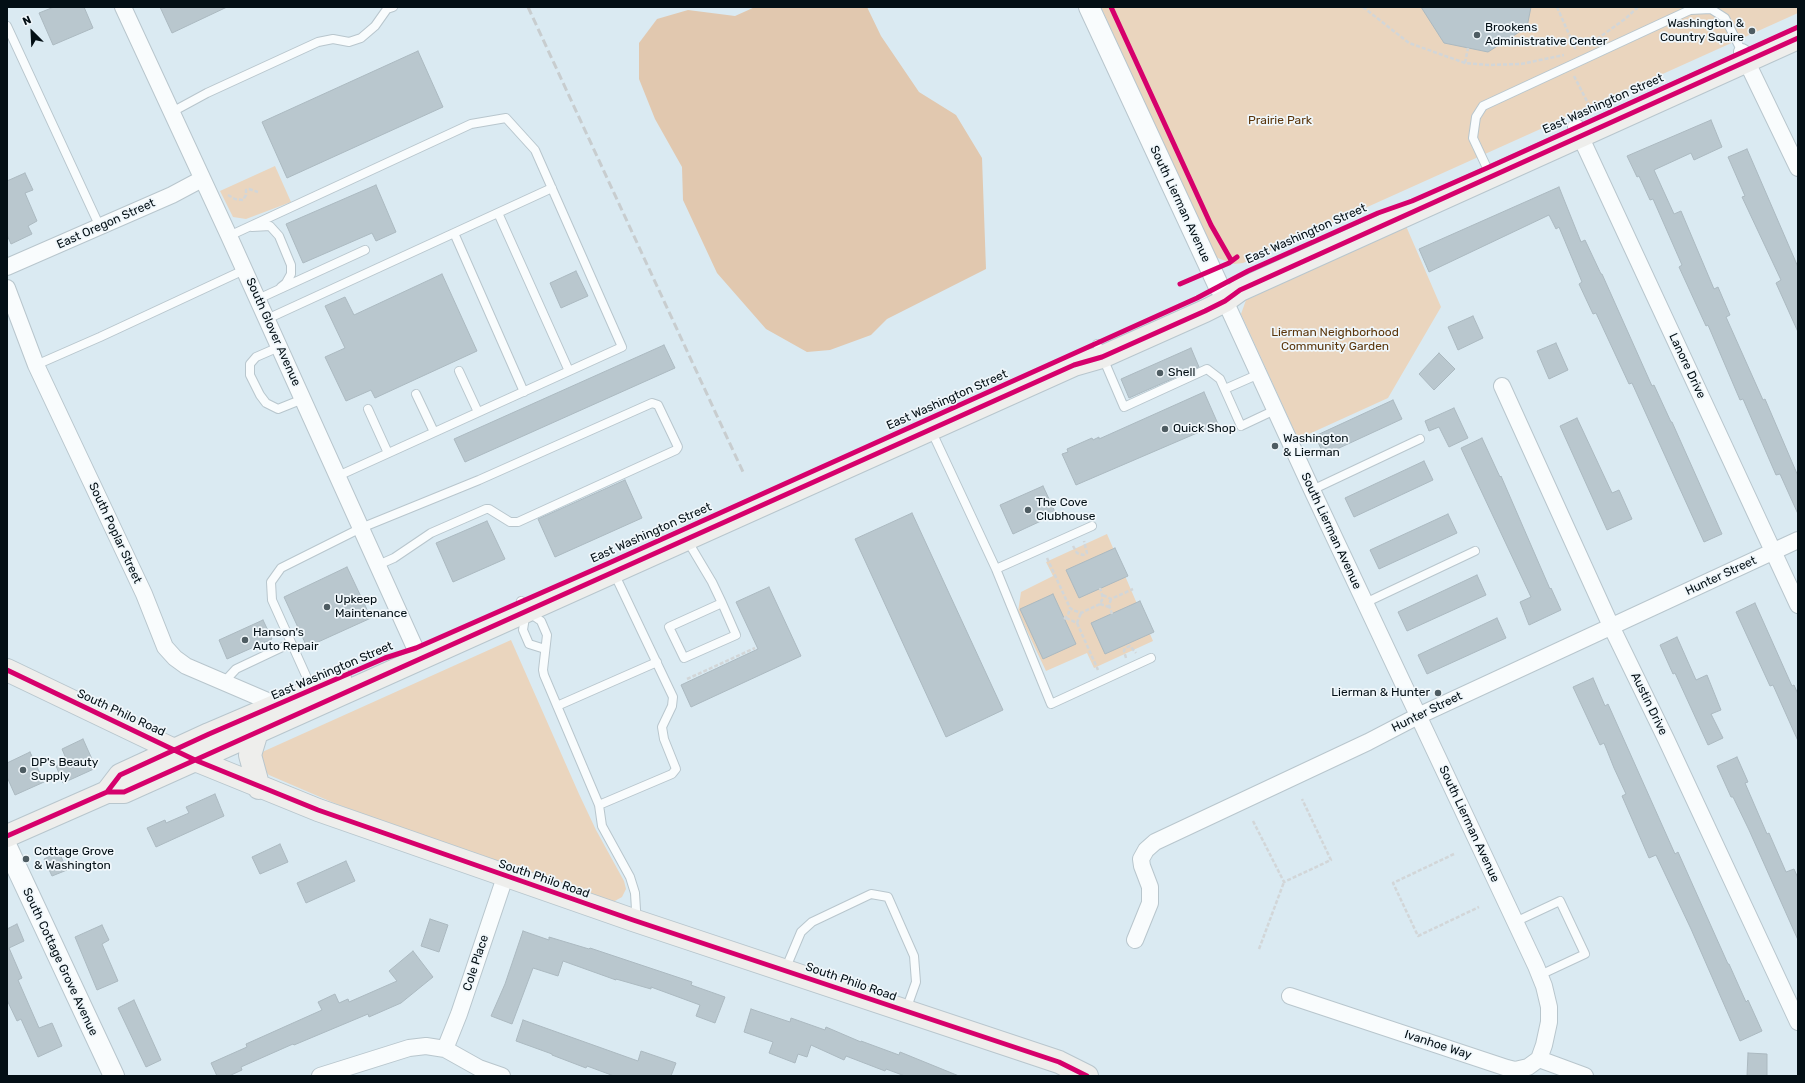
<!DOCTYPE html>
<style>
body{margin:0}
#map{position:relative;width:1805px;height:1083px;overflow:hidden;background:#daeaf2;font-family:Rubik,sans-serif}
canvas{display:block}
.frame{position:absolute;inset:0;border:8px solid #030f15;pointer-events:none}
.north{position:absolute;left:12px;top:12px;width:40px;height:40px;-webkit-text-stroke:3px #f0f7fb;paint-order:stroke;rotate:336deg;font-size:11px;font-weight:700;line-height:16px;text-align:center;color:#030f15}
.north::after{content:'';display:block;margin:auto;width:14px;height:18px;background:#030f15;clip-path:polygon(50% 0,100% 100%,50% 72%,0 100%)}
</style>
<div id="map">
<canvas width="1805" height="1083"></canvas>
<div class="frame"></div>
<div class="north">N</div>
</div>
<script>
const context = document.querySelector('canvas').getContext('2d');
context.lineJoin = 'round';
function fill(path, color) {
  context.fillStyle = color;
  context.fill(path, 'evenodd');
}
function shape(rows) {
  const path = new Path2D();
  for (const r of rows) {
    path.moveTo(r[0], r[1]);
    for (let i = 2; i < r.length; i += 2) path.lineTo(r[i], r[i + 1]);
  }
  return path;
}
function strokePath(path, color, width, dash) {
  context.strokeStyle = color;
  context.lineWidth = width;
  context.lineCap = dash ? 'butt' : 'round';
  context.setLineDash(dash || []);
  context.stroke(path);
}
function label(font, color, halo, rows, align = 'center') {
  context.font = font + ' Rubik,sans-serif';
  context.lineWidth = 3.5;
  context.setLineDash([]);
  context.textBaseline = 'middle';
  context.strokeStyle = halo;
  context.fillStyle = color;
  for (const [text, x, y, turn = 0] of rows) {
    context.save();
    context.translate(x, y);
    context.rotate((+turn || 0) * Math.PI / 180);
    context.textAlign = isNaN(turn) ? turn : align;
    if (halo) context.strokeText(text, 0, 0);
    context.fillText(text, 0, 0);
    context.restore();
  }
}
const green = shape([
 [1101,7,1798,7,1798,13,1243,263,1234,264,1215,257],
 [275,166,291,202,246,219,233,217,220,191],
 [1406,226,1441,307,1388,398,1298,439,1241,314,1246,300],
 [1107,534,1153,641,1094,668,1087,653,1046,671,1018,612,1021,592,1053,576,1046,562],
 [511,640,579,794,596,830,624,881,626,889,622,897,613,902,486,860,334,803,269,775,264,770,260,753]
]);
const forest = shape([
 [755,7,867,7,881,36,919,92,956,115,982,158,986,269,887,319,871,335,830,350,807,352,766,329,717,273,683,200,682,167,655,119,639,79,639,43,657,19,688,10,735,16]
]);
const building = shape([
 [54,7,84,7,93,28,53,45,39,13,54,7],
 [160,7,227,7,172,33,160,7],
 [1421,7,1531,7,1527,27,1488,52,1444,43,1421,7],
 [418,51,443,107,287,178,262,122,418,51],
 [1711,120,1722,147,1694,160,1691,153,1654,170,1674,214,1681,211,1714,289,1718,287,1730,315,1726,317,1763,400,1765,399,1798,476,1798,514,1780,474,1776,475,1743,399,1740,400,1708,325,1706,326,1679,267,1682,265,1653,199,1650,200,1639,176,1637,177,1627,156,1711,120],
 [1747,149,1798,267,1798,332,1776,283,1781,280,1742,197,1745,196,1728,157,1747,149],
 [25,173,33,190,25,193,37,221,28,226,32,234,11,244,7,235,7,181,25,173],
 [376,185,396,232,376,241,372,233,303,263,286,224,376,185],
 [1559,187,1581,242,1585,240,1601,274,1602,274,1652,386,1654,385,1671,422,1672,422,1722,534,1704,542,1632,383,1629,384,1596,313,1593,314,1579,284,1582,282,1559,227,1556,229,1549,215,1429,272,1419,249,1559,187],
 [576,271,588,296,561,308,550,283,576,271],
 [442,274,477,351,375,398,371,390,346,401,325,357,345,348,325,306,345,297,354,315,442,274],
 [1473,316,1483,338,1458,350,1448,327,1473,316],
 [1556,343,1568,370,1549,379,1537,351,1556,343],
 [664,345,675,368,465,462,454,439,664,345],
 [1191,348,1199,367,1129,398,1121,379,1191,348],
 [1439,353,1455,369,1434,390,1419,374,1439,353],
 [1204,392,1218,424,1076,485,1062,454,1068,452,1067,449,1092,438,1093,440,1099,437,1099,439,1204,392],
 [1393,400,1402,419,1324,455,1315,436,1393,400],
 [1454,408,1468,438,1449,447,1439,427,1429,431,1425,421,1454,408],
 [1577,418,1612,493,1619,490,1632,519,1607,530,1560,426,1577,418],
 [1482,438,1500,477,1501,476,1550,589,1551,588,1561,610,1529,625,1520,602,1531,597,1461,448,1482,438],
 [1424,461,1433,480,1354,517,1345,498,1424,461],
 [625,480,642,518,555,557,538,519,625,480],
 [1043,486,1056,514,1013,534,1000,505,1043,486],
 [912,513,1003,710,946,737,855,539,912,513],
 [1448,514,1457,533,1379,569,1370,550,1448,514],
 [487,521,505,559,453,582,436,543,487,521],
 [1115,548,1128,576,1079,598,1066,570,1115,548],
 [347,567,371,618,307,647,284,597,347,567],
 [1477,575,1486,595,1407,631,1398,612,1477,575],
 [769,587,801,656,691,707,681,685,758,649,736,602,769,587],
 [1053,594,1076,644,1043,659,1020,609,1053,594],
 [1140,601,1154,632,1105,654,1091,623,1140,601],
 [1755,603,1792,686,1794,685,1798,694,1798,741,1773,685,1770,686,1736,612,1755,603],
 [1497,618,1506,638,1427,674,1418,655,1497,618],
 [263,620,272,639,227,659,219,640,263,620],
 [1677,637,1696,680,1707,675,1721,710,1711,714,1723,738,1708,745,1675,673,1673,674,1660,645,1677,637],
 [1593,678,1605,706,1608,704,1675,854,1678,852,1728,964,1729,964,1746,1002,1748,1000,1762,1031,1740,1041,1691,929,1656,855,1649,858,1622,796,1626,794,1614,768,1604,743,1600,745,1573,687,1593,678],
 [83,739,96,768,63,783,56,766,67,761,62,749,83,739],
 [30,752,44,782,15,795,7,777,7,763,30,752],
 [1737,757,1748,782,1745,783,1767,834,1769,833,1786,872,1794,869,1798,878,1798,940,1749,830,1733,797,1731,797,1717,766,1737,757],
 [215,794,224,816,156,847,147,828,165,820,166,823,189,813,186,807,215,794],
 [280,844,288,862,260,874,252,857,280,844],
 [59,852,67,870,52,876,44,859,59,852],
 [346,861,355,881,306,903,297,883,346,861],
 [430,919,448,925,439,952,421,946,430,919],
 [17,924,24,941,9,948,22,978,18,980,39,1028,52,1023,62,1046,38,1057,21,1019,17,1021,7,1000,7,929,17,924],
 [102,925,109,940,102,944,118,981,97,990,75,937,102,925],
 [523,931,549,940,549,937,589,949,590,948,692,982,691,985,725,997,715,1023,696,1016,700,1005,651,987,651,989,616,979,616,980,563,961,558,976,533,968,512,1024,491,1016,505,984,523,931],
 [413,951,433,977,401,1003,369,1017,368,1014,294,1045,293,1044,241,1067,242,1070,229,1076,217,1076,211,1063,247,1047,246,1044,322,1010,318,1002,335,994,339,1003,348,999,349,1002,397,981,389,971,413,951],
 [134,1000,161,1060,146,1067,118,1008,134,1000],
 [751,1009,790,1022,791,1018,825,1030,826,1027,861,1042,861,1041,899,1055,900,1052,959,1076,905,1076,886,1069,885,1071,846,1056,844,1060,811,1045,807,1057,798,1054,795,1063,769,1053,773,1042,744,1032,751,1009],
 [523,1020,638,1061,641,1051,676,1063,671,1076,614,1076,587,1066,586,1068,552,1055,552,1054,516,1041,523,1020],
 [1748,1053,1767,1054,1767,1076,1747,1076,1748,1053]
]);
const path = shape([
 [1363,7,1409,43,1465,63,1489,65,1521,64,1564,55],
 [1557,7,1576,50],
 [1597,39,1625,19,1638,7],
 [1465,63,1468,48],
 [1574,76,1593,113],
 [228,195,235,199,243,200,246,195,246,190,249,189,258,192],
 [1073,546,1077,553,1083,555,1087,553,1084,541],
 [1047,558,1070,608,1073,610,1081,613,1100,604,1103,598,1100,588],
 [1103,595,1111,599,1133,589],
 [1111,599,1109,605,1112,614],
 [1100,604,1109,607],
 [1066,618,1077,623,1081,613],
 [1064,619,1068,615,1070,608],
 [1077,623,1098,670],
 [1126,658,1124,651,1125,648,1130,646,1136,653],
 [687,679,755,648],
 [1253,821,1284,882,1331,860,1302,799],
 [1454,854,1393,883,1418,936,1479,907],
 [1259,949,1284,882]
]);
const service = shape([
 [7,26,100,227],
 [172,112,207,93,318,42,333,39,349,42,361,38,375,26,387,9,393,7],
 [1487,168,1473,138,1476,117,1483,106,1664,22,1690,10,1711,9,1725,18,1742,52],
 [498,213,569,371],
 [252,227,270,226,279,236,291,265,291,274,286,283,281,287],
 [454,233,524,392],
 [229,236,471,124,506,118,535,150,622,347,338,476],
 [258,299,365,250],
 [267,319,552,188],
 [1097,344,1124,407,1207,369,1220,379,1241,426,1275,410],
 [279,347,256,357,250,364,250,375,260,395,266,403,278,409,303,399],
 [36,365,100,337,244,270],
 [459,371,478,412],
 [1225,389,1259,374],
 [416,394,434,432],
 [368,409,388,453],
 [931,430,996,569,1051,704,1151,658],
 [1312,490,1420,439],
 [687,540,712,582,722,603,736,635,684,658,669,627,722,603],
 [996,569,1092,526],
 [521,601,526,611,523,630,529,644,545,649],
 [1365,603,1475,551],
 [528,612,541,621,547,635,543,670,544,675,599,805,602,826,630,877,635,893,636,910,633,920],
 [224,682,236,669,291,643],
 [312,689,272,600,271,582,281,568,361,528,479,480,652,403,658,405,678,447,676,450,518,522,510,522,489,509,486,509,431,533,394,558,378,565],
 [557,706,657,662],
 [599,805,672,774,676,769,664,739,662,727,672,706,673,697,614,573],
 [1515,922,1560,901,1585,954,1540,975],
 [785,970,801,932,812,922,871,894,888,897,914,956,916,982,906,1010]
]);
const minor = shape([
 [123,7,229,236,420,659],
 [1742,52,1798,168],
 [1576,127,1798,605],
 [7,267,172,195,202,179],
 [7,288,36,365,144,594,165,647,175,658,186,666,277,705,280,711],
 [1221,292,1312,490,1536,966,1544,986,1549,1007,1549,1022,1544,1045,1539,1059],
 [1502,386,1611,626,1666,739,1798,1022],
 [1135,940,1150,903,1150,887,1142,866,1141,859,1146,850,1155,842,1368,742,1418,716,1798,540],
 [1290,996,1507,1068,1515,1070,1528,1067,1539,1059,1585,1076],
 [445,1049,459,1014,505,877],
 [320,1076,409,1048,426,1046,445,1049,479,1068,502,1076]
]);
const tertiary = shape([
 [1089,7,1219,287],
 [7,847,114,1076]
]);
const secondary = shape([
 [7,670,195,760,318,810,633,920,1059,1062,1087,1076],
 [257,732,250,755,259,788],
 [107,792,120,775,209,734,340,678],
 [7,836,107,792,124,792,1074,365,1102,357,1205,311,1225,301,1240,290,1798,38]
]);
const rail = shape([
 [528,7,743,472]
]);
const cycleway = shape([
 [1111,7,1211,225,1231,260],
 [1180,284,1229,263,1237,257],
 [7,670,195,760,318,810,633,920,1059,1062,1087,1076],
 [107,792,120,775,209,734,385,658,416,648,609,563,1197,298,1248,271,1378,213,1412,201,1487,168,1798,27],
 [7,836,107,792,124,792,1074,365,1102,357,1205,311,1225,301,1240,290,1798,38]
]);
const markers = [
 [1752,31,4,"#4e5c62"],
 [1477,35,4,"#4e5c62"],
 [1160,373,4,"#4e5c62"],
 [1165,429,4,"#4e5c62"],
 [1275,446,4,"#4e5c62"],
 [1028,510,4,"#4e5c62"],
 [327,607,4,"#4e5c62"],
 [245,640,4,"#4e5c62"],
 [1438,693,4,"#4e5c62"],
 [23,770,4,"#4e5c62"],
 [26,859,4,"#4e5c62"]
];
const poiNames = [
 ["Washington &",1744,24,"right"],
 ["Country Squire",1744,38,"right"],
 ["Brookens",1485,28],
 ["Administrative Center",1485,42],
 ["Shell",1168,373],
 ["Quick Shop",1173,429],
 ["Washington",1283,439],
 ["& Lierman",1283,453],
 ["The Cove",1036,503],
 ["Clubhouse",1036,517],
 ["Upkeep",335,600],
 ["Maintenance",335,614],
 ["Hanson's",253,633],
 ["Auto Repair",253,647],
 ["Lierman & Hunter",1430,693,"right"],
 ["DP's Beauty",31,763],
 ["Supply",31,777],
 ["Cottage Grove",34,852],
 ["& Washington",34,866]
];
const streetNames = [
 ["East Washington Street",1603,104,-24],
 ["South Lierman Avenue",1180,204,65],
 ["East Oregon Street",106,224,-24],
 ["East Washington Street",1306,234,-24],
 ["South Glover Avenue",273,332,66],
 ["Lanore Drive",1687,366,65],
 ["East Washington Street",947,400,-24],
 ["South Lierman Avenue",1331,531,65],
 ["South Poplar Street",115,533,65],
 ["East Washington Street",651,533,-24],
 ["Hunter Street",1721,576,-25],
 ["East Washington Street",332,671,-23],
 ["Austin Drive",1649,704,64],
 ["Hunter Street",1427,712,-26],
 ["South Philo Road",121,713,25],
 ["South Lierman Avenue",1469,824,65],
 ["South Philo Road",544,879,19],
 ["South Cottage Grove Avenue",60,962,65],
 ["Cole Place",476,963,-72],
 ["South Philo Road",851,982,19],
 ["Ivanhoe Way",1438,1045,18]
];
const parkNames = [
 ["Prairie Park",1280,121],
 ["Lierman Neighborhood",1335,333],
 ["Community Garden",1335,347]
];
fill(green, '#ead5be');
fill(forest, '#e1c8af');
fill(building, '#b9c7ce');
strokePath(building, '#abb9c0', 1);
strokePath(service, '#b8c6cd', 10);
strokePath(minor, '#b8c6cd', 18);
strokePath(tertiary, '#b8c6cd', 22);
strokePath(secondary, '#b8c6cd', 24);
strokePath(path, '#d2d6d8', 2.5, [4, 2]);
strokePath(service, '#f9fcfd', 8);
strokePath(minor, '#f9fcfd', 16);
strokePath(tertiary, '#f9fcfd', 20);
strokePath(secondary, '#eeeeec', 22);
strokePath(rail, '#c8cdcf', 3, [8, 4]);
strokePath(cycleway, '#d6006c', 5);
for (const [x, y, r, color] of markers) {
  const dot = new Path2D();
  dot.arc(x, y, r, 0, 2 * Math.PI);
  context.fillStyle = color;
  context.fill(dot);
  strokePath(dot, '#f0f7fb', 1.5);
}
label('12px', '#030f15', '#f0f7fb', poiNames, 'left');
label('12px', '#030f15', '#f0f7fb', streetNames);
label('12px', '#5b360c', '#f0f7fb', parkNames);
</script>
